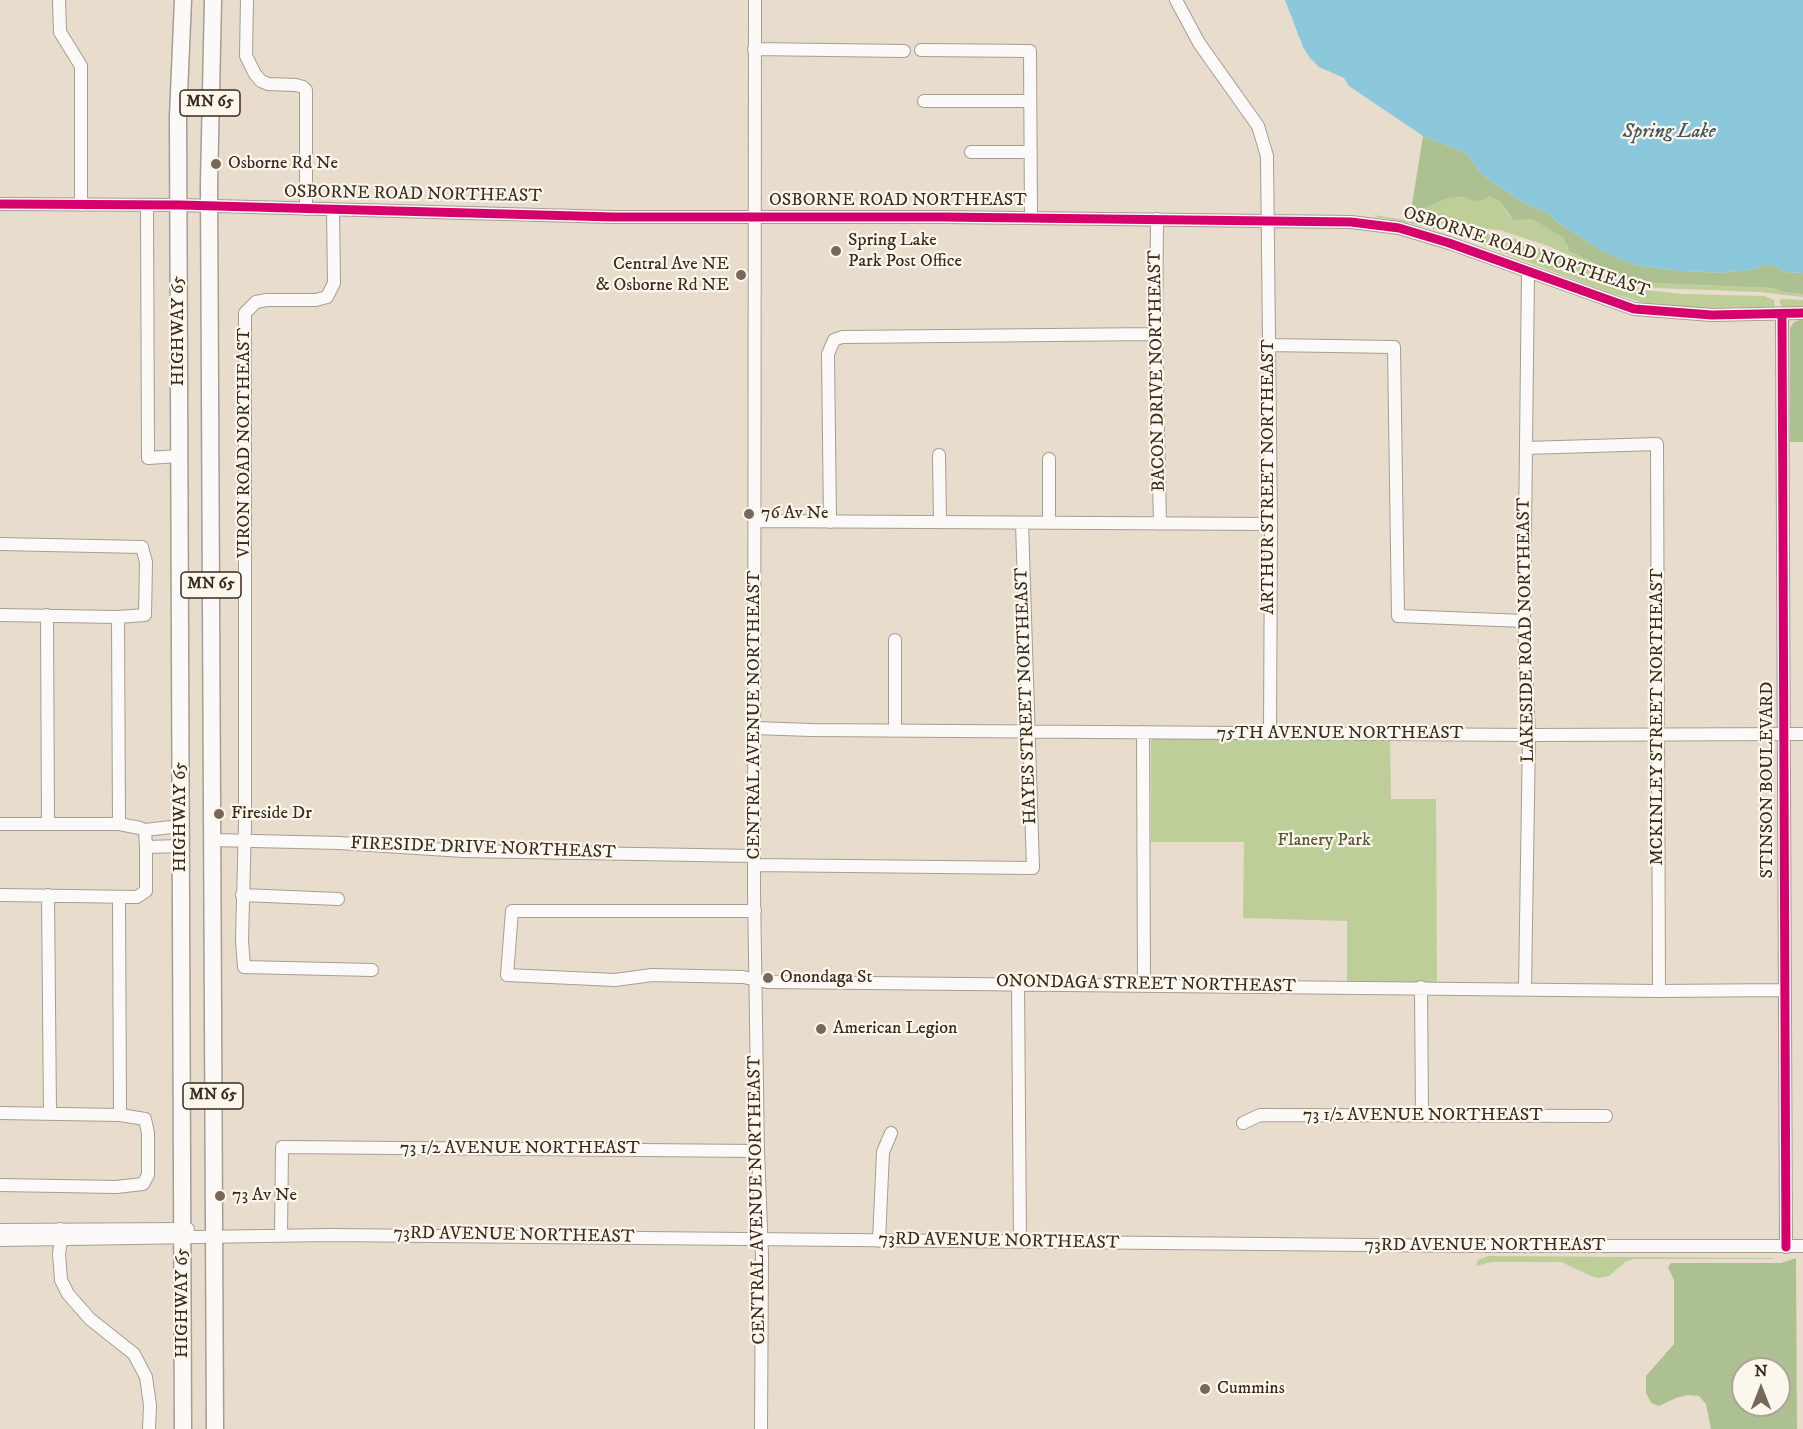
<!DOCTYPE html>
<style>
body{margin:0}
#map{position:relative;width:1803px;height:1429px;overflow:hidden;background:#e8dccd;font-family:"IM FELL DW Pica",serif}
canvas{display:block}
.north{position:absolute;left:1731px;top:1357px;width:60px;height:60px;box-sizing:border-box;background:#fbf7ec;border:2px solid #aea59a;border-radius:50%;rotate:0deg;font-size:16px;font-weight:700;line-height:24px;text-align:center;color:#3b2a1e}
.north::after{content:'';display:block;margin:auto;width:21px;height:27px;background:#78685b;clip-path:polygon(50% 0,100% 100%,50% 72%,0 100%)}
</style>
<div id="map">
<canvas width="1803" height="1429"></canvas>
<div class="north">N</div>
</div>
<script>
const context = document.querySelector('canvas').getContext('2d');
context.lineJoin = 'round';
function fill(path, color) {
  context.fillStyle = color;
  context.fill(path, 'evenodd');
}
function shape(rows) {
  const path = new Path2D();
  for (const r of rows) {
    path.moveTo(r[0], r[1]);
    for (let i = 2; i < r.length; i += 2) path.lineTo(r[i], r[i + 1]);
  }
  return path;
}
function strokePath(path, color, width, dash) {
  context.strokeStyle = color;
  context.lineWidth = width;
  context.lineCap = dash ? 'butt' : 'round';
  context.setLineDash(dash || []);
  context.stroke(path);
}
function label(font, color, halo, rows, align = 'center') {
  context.font = font + ' "IM FELL DW Pica",serif';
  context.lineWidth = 4.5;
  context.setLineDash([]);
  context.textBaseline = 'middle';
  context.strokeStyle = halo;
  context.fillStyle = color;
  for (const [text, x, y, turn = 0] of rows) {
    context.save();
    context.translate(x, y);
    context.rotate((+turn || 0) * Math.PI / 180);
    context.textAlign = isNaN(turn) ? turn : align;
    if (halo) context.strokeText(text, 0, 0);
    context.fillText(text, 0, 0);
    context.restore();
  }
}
const green = shape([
 [1489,196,1500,201,1510,217,1515,220,1528,218,1532,219,1558,234,1566,240,1567,248,1623,276,1655,283,1773,288,1784,292,1803,294,1803,297,1759,292,1656,288,1623,278,1548,246,1500,230,1454,226,1419,219,1421,210,1448,198,1464,197,1470,199],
 [1374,215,1513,238,1645,290,1682,294,1764,296,1774,300,1775,307,1688,308,1641,302,1607,292,1451,233,1405,222,1376,217],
 [1782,299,1803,300,1803,308,1782,307,1779,301],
 [1156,736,1390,738,1391,799,1436,799,1437,982,1347,982,1347,921,1243,918,1244,842,1151,842,1151,741],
 [1488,1256,1773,1258,1775,1259,1634,1259,1625,1262,1609,1276,1598,1278,1591,1276,1561,1262,1492,1262,1476,1266,1478,1260]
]);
const forest = shape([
 [1423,136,1462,151,1470,158,1480,172,1492,182,1526,204,1550,214,1557,222,1604,252,1635,265,1671,270,1720,273,1755,269,1764,265,1773,265,1785,272,1803,273,1803,294,1784,292,1773,288,1655,283,1623,276,1569,251,1564,238,1532,219,1513,220,1500,201,1489,196,1483,200,1475,201,1464,197,1448,198,1421,210,1419,219,1410,217],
 [1803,319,1803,442,1790,442,1790,328,1794,322],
 [1796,1258,1797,1429,1711,1429,1706,1404,1699,1396,1688,1395,1676,1398,1659,1406,1651,1403,1646,1393,1646,1376,1674,1344,1674,1280,1668,1267,1671,1263,1781,1263],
 [1743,1369,1779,1369,1779,1405,1743,1405]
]);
const water = shape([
 [1285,0,1803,0,1803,273,1785,272,1773,265,1764,265,1755,269,1720,273,1671,270,1635,265,1604,252,1557,222,1550,214,1526,204,1492,182,1480,172,1470,158,1462,151,1423,136,1349,86,1344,78,1319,67,1310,58,1303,47]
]);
const minor = shape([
 [59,0,60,32,81,66,81,205],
 [247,0,246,56,255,74,261,81,268,84,296,85,303,87,306,90,306,209],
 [755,0,754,890,758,1151,762,1255,761,1429],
 [1176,0,1199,43,1258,126,1267,156,1271,524,1270,733],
 [754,49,904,51],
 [921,50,1030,51,1031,218],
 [924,101,1030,101],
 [971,152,1031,152],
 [0,204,180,205,613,217,943,217,1351,222,1399,228,1449,243,1634,309,1712,315,1803,313],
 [147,205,148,458,179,456],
 [333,209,334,283,327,297,316,300,267,300,256,302,245,313,245,824,242,940,244,967,372,970],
 [1157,219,1156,334,1160,524],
 [1782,314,1786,1247],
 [1268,345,1394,347,1398,616,1524,621],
 [1526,448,1657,444,1659,991],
 [939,455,940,522],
 [1049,459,1049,523],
 [755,521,1271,524],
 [830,522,828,354,834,340,842,337,1156,334],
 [0,544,142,547,146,562,145,615,118,617,0,615],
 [47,615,48,824],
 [118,617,119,824],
 [895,640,895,731],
 [755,728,811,730,1529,735,1803,734],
 [1143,732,1144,985],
 [0,824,119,824,140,828,145,830,146,847,146,891,137,897,0,895],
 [145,830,180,826],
 [212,840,339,843,463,851,754,856],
 [146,847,180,846],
 [754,865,1033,868,1022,523],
 [48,895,50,1114],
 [242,895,338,899],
 [119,897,120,1115],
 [755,911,512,911,507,975,615,980,652,975,743,977,767,982,1659,991,1785,990],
 [1018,984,1020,1242],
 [1421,987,1422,1115],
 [1525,988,1529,735,1524,621,1528,272],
 [0,1113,120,1115,145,1119,148,1133,148,1175,143,1184,116,1187,0,1185],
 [1243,1123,1260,1115,1606,1116],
 [60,1229,61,1241,59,1253,61,1280,68,1294,90,1319,134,1354,146,1377,150,1405,149,1429],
 [0,1230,188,1229],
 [281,1235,282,1147,758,1151],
 [0,1240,330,1235,1472,1246,1803,1246],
 [879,1241,883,1152,891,1133]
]);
const highway = shape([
 [183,0,178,117,183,1429],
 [213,0,209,184,215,1429]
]);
const cycleway = shape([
 [0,204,180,205,613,217,943,217,1351,222,1399,228,1449,243,1634,309,1712,315,1803,313],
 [1782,314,1786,1247]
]);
const markers = [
 [216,164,6,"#78685b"],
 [836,251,6,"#78685b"],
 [741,275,6,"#78685b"],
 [749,514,6,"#78685b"],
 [219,814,6,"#78685b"],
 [768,978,6,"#78685b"],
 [821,1029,6,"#78685b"],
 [220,1196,6,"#78685b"],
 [1205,1389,6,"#78685b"]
];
const shields = [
 [210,103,60],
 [211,585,60],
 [213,1096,60]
];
const shieldNames = [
 ["MN 65",210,103],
 ["MN 65",211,585],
 ["MN 65",213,1096]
];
const poiNames = [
 ["Osborne Rd Ne",228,164],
 ["Spring Lake",848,241],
 ["Park Post Office",848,262],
 ["Central Ave NE",729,265,"right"],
 ["& Osborne Rd NE",729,286,"right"],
 ["76 Av Ne",761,514],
 ["Fireside Dr",231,814],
 ["Onondaga St",780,978],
 ["American Legion",833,1029],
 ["73 Av Ne",232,1196],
 ["Cummins",1217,1389]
];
const streetNames = [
 ["OSBORNE ROAD NORTHEAST",413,195,1],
 ["OSBORNE ROAD NORTHEAST",898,201],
 ["OSBORNE ROAD NORTHEAST",1526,253,18],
 ["HIGHWAY 65",179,331,-90],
 ["BACON DRIVE NORTHEAST",1158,371,-91],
 ["VIRON ROAD NORTHEAST",245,443,-90],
 ["ARTHUR STREET NORTHEAST",1269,477,-90],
 ["LAKESIDE ROAD NORTHEAST",1527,630,-91],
 ["HAYES STREET NORTHEAST",1027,696,-92],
 ["CENTRAL AVENUE NORTHEAST",755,715,-90],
 ["MCKINLEY STREET NORTHEAST",1658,717,-90],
 ["75TH AVENUE NORTHEAST",1340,734],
 ["STINSON BOULEVARD",1768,780,-90],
 ["HIGHWAY 65",181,817,-90],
 ["FIRESIDE DRIVE NORTHEAST",483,849,2],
 ["ONONDAGA STREET NORTHEAST",1146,985,1],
 ["73 1/2 AVENUE NORTHEAST",1423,1116],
 ["73 1/2 AVENUE NORTHEAST",520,1149],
 ["CENTRAL AVENUE NORTHEAST",758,1200,-91],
 ["73RD AVENUE NORTHEAST",514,1236,1],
 ["73RD AVENUE NORTHEAST",999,1242,1],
 ["73RD AVENUE NORTHEAST",1485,1246],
 ["HIGHWAY 65",183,1303,-90]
];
const parkNames = [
 ["Flanery Park",1324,841]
];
const waterNames = [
 ["Spring Lake",1669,133]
];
fill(green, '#bece99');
fill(forest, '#adc092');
fill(water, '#8cc8dc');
strokePath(minor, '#a69d93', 14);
strokePath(highway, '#a69d93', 19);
strokePath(minor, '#fcfaf8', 12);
strokePath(highway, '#fcfaf8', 16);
strokePath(cycleway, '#d6006c', 9);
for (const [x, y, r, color] of markers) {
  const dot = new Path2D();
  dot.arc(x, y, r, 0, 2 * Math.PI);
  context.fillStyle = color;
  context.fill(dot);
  strokePath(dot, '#fbf7ec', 2);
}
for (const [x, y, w] of shields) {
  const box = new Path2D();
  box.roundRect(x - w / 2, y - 13, w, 26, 4.5);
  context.fillStyle = '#fbf7ec';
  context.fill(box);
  strokePath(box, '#3b2a1e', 1.5);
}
label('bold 16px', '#3b2a1e', null, shieldNames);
label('18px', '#3b2a1e', '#fbf7ec', poiNames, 'left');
label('18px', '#3b2a1e', '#fbf7ec', streetNames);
label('18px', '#585836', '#fbf7ec', parkNames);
label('italic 20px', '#475759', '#fbf7ec', waterNames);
</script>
